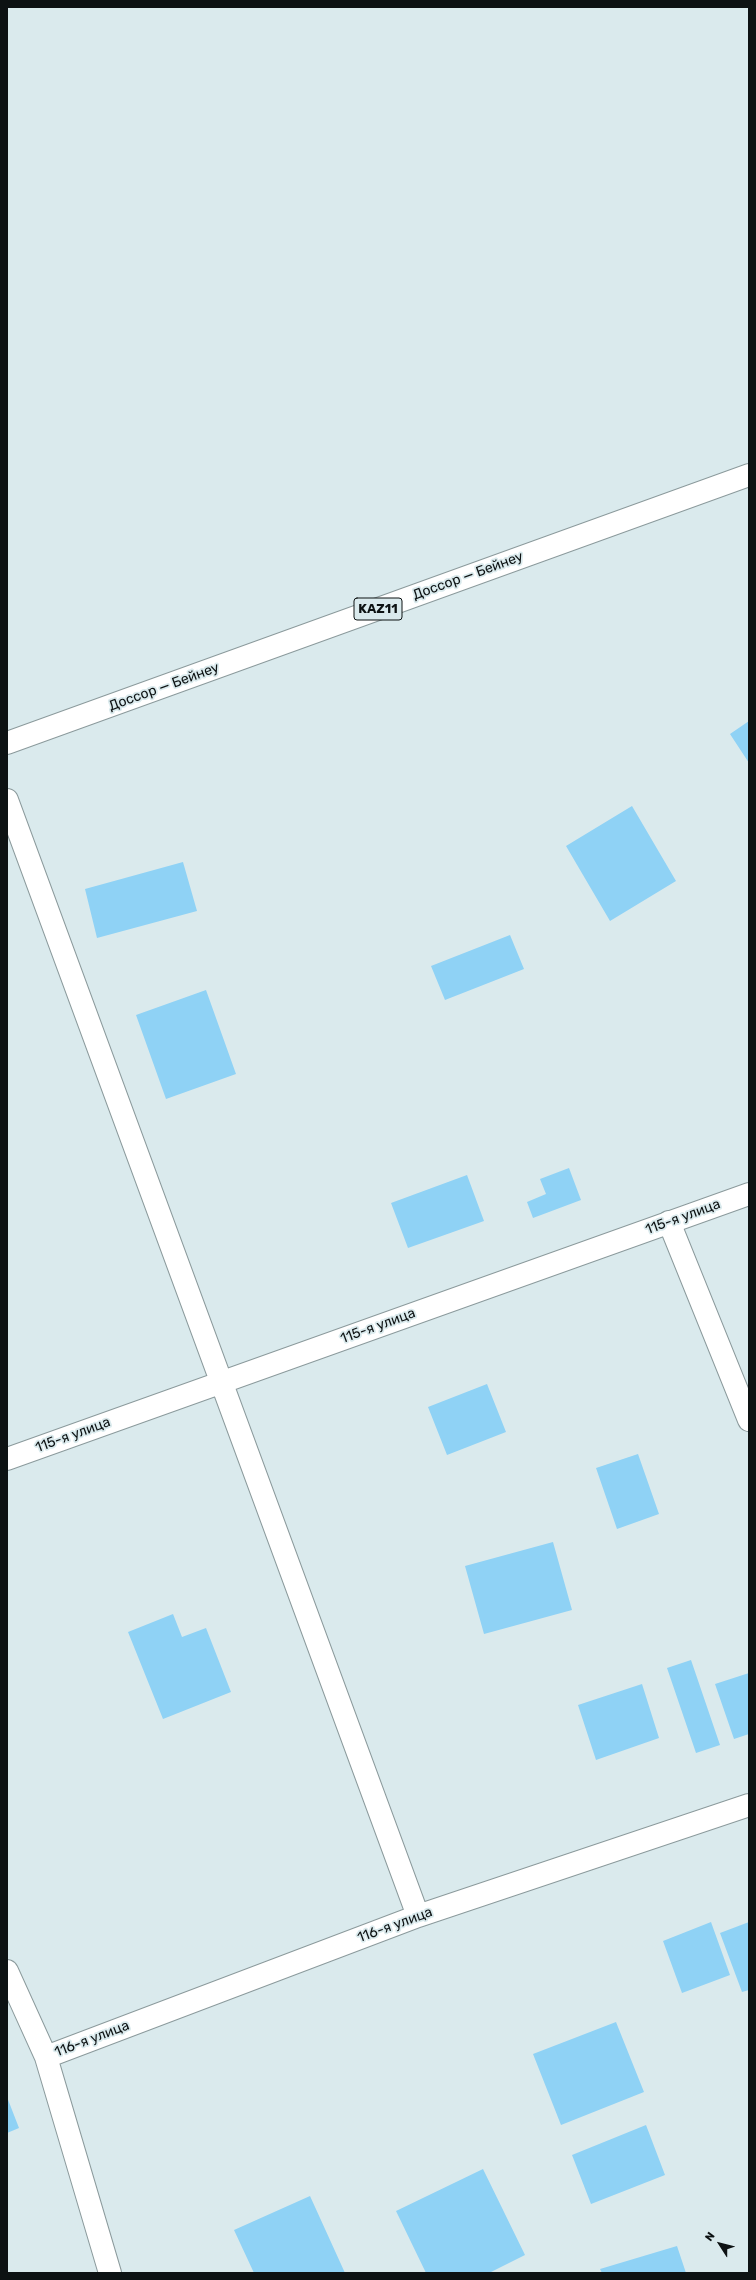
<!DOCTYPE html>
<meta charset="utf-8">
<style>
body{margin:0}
#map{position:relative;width:756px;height:2280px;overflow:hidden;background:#daeaed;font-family:Rubik,sans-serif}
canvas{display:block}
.frame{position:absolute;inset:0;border:8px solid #0d1213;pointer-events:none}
.north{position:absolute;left:700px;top:2224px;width:40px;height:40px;-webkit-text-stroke:3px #daeaed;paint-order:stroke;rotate:306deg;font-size:11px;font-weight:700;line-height:16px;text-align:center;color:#0d1213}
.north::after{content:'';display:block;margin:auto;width:14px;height:18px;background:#0d1213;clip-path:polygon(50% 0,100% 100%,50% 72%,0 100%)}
</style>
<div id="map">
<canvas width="756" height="2280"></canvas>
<div class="frame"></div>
<div class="north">N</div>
</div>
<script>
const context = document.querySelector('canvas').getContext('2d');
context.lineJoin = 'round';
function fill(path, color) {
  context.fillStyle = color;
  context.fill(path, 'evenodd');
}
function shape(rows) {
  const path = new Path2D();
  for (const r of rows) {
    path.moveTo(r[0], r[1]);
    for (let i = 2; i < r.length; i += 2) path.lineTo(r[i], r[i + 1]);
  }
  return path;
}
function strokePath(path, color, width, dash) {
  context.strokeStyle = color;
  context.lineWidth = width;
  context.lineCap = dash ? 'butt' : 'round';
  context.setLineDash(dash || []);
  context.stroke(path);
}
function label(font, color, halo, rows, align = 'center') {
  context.font = font + ' Rubik,sans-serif';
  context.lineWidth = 3.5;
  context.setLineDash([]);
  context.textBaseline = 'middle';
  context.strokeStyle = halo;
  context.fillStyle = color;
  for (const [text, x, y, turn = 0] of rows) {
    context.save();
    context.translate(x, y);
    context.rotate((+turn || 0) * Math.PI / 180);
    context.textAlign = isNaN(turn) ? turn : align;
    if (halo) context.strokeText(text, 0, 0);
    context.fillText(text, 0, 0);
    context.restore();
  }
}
const building = shape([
 [749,721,749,763,730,734],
 [632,806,676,881,610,921,566,846],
 [183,862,197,911,97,938,85,889],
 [510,935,524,969,445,1000,431,966],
 [206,990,236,1074,166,1099,136,1015],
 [569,1168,581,1200,533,1218,527,1202,546,1194,540,1179],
 [467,1175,484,1221,408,1248,391,1203],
 [487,1384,506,1432,447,1455,428,1407],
 [638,1454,659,1514,617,1529,596,1468],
 [553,1542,572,1610,484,1634,465,1566],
 [173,1614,182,1637,206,1628,231,1692,163,1719,128,1632],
 [691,1660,720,1745,696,1753,667,1668],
 [749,1673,749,1734,734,1739,715,1684],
 [642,1684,659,1738,596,1760,578,1705],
 [711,1922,730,1975,682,1993,663,1941],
 [749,1922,749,1990,742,1992,720,1933],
 [616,2022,644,2092,561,2125,533,2054],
 [7,2097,19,2128,7,2133],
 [646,2125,665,2175,591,2204,572,2155],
 [483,2169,525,2255,489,2273,426,2273,396,2211],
 [310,2196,345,2273,254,2273,234,2230],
 [677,2246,686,2273,602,2273,600,2269]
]);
const lane = shape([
 [669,1222,749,1420]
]);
const street = shape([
 [7,800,418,1916],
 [7,1459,749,1194],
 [7,1971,46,2057,110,2273],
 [46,2057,418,1916,749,1805]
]);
const highway = shape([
 [7,743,749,475]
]);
const shields = [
 [378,609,48]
];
const shieldNames = [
 ["KAZ11",378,609]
];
const streetNames = [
 ["Доссор — Бейнеу",468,576,-20],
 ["Доссор — Бейнеу",164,687,-20],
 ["115-я улица",683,1217,-20],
 ["115-я улица",378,1326,-20],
 ["115-я улица",73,1435,-20],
 ["116-я улица",395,1925,-20],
 ["116-я улица",92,2039,-21]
];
fill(building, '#8fd2f5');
strokePath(lane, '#8b9a9c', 24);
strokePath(street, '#8b9a9c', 24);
strokePath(highway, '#8b9a9c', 24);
strokePath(lane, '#fff', 22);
strokePath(street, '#fff', 22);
strokePath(highway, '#fff', 22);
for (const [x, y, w] of shields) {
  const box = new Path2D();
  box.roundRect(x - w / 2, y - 11, w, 22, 3);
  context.fillStyle = '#daeaed';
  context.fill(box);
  strokePath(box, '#0d1213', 1);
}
label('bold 13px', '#0d1213', null, shieldNames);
label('14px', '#0d1213', '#daeaed', streetNames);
</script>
